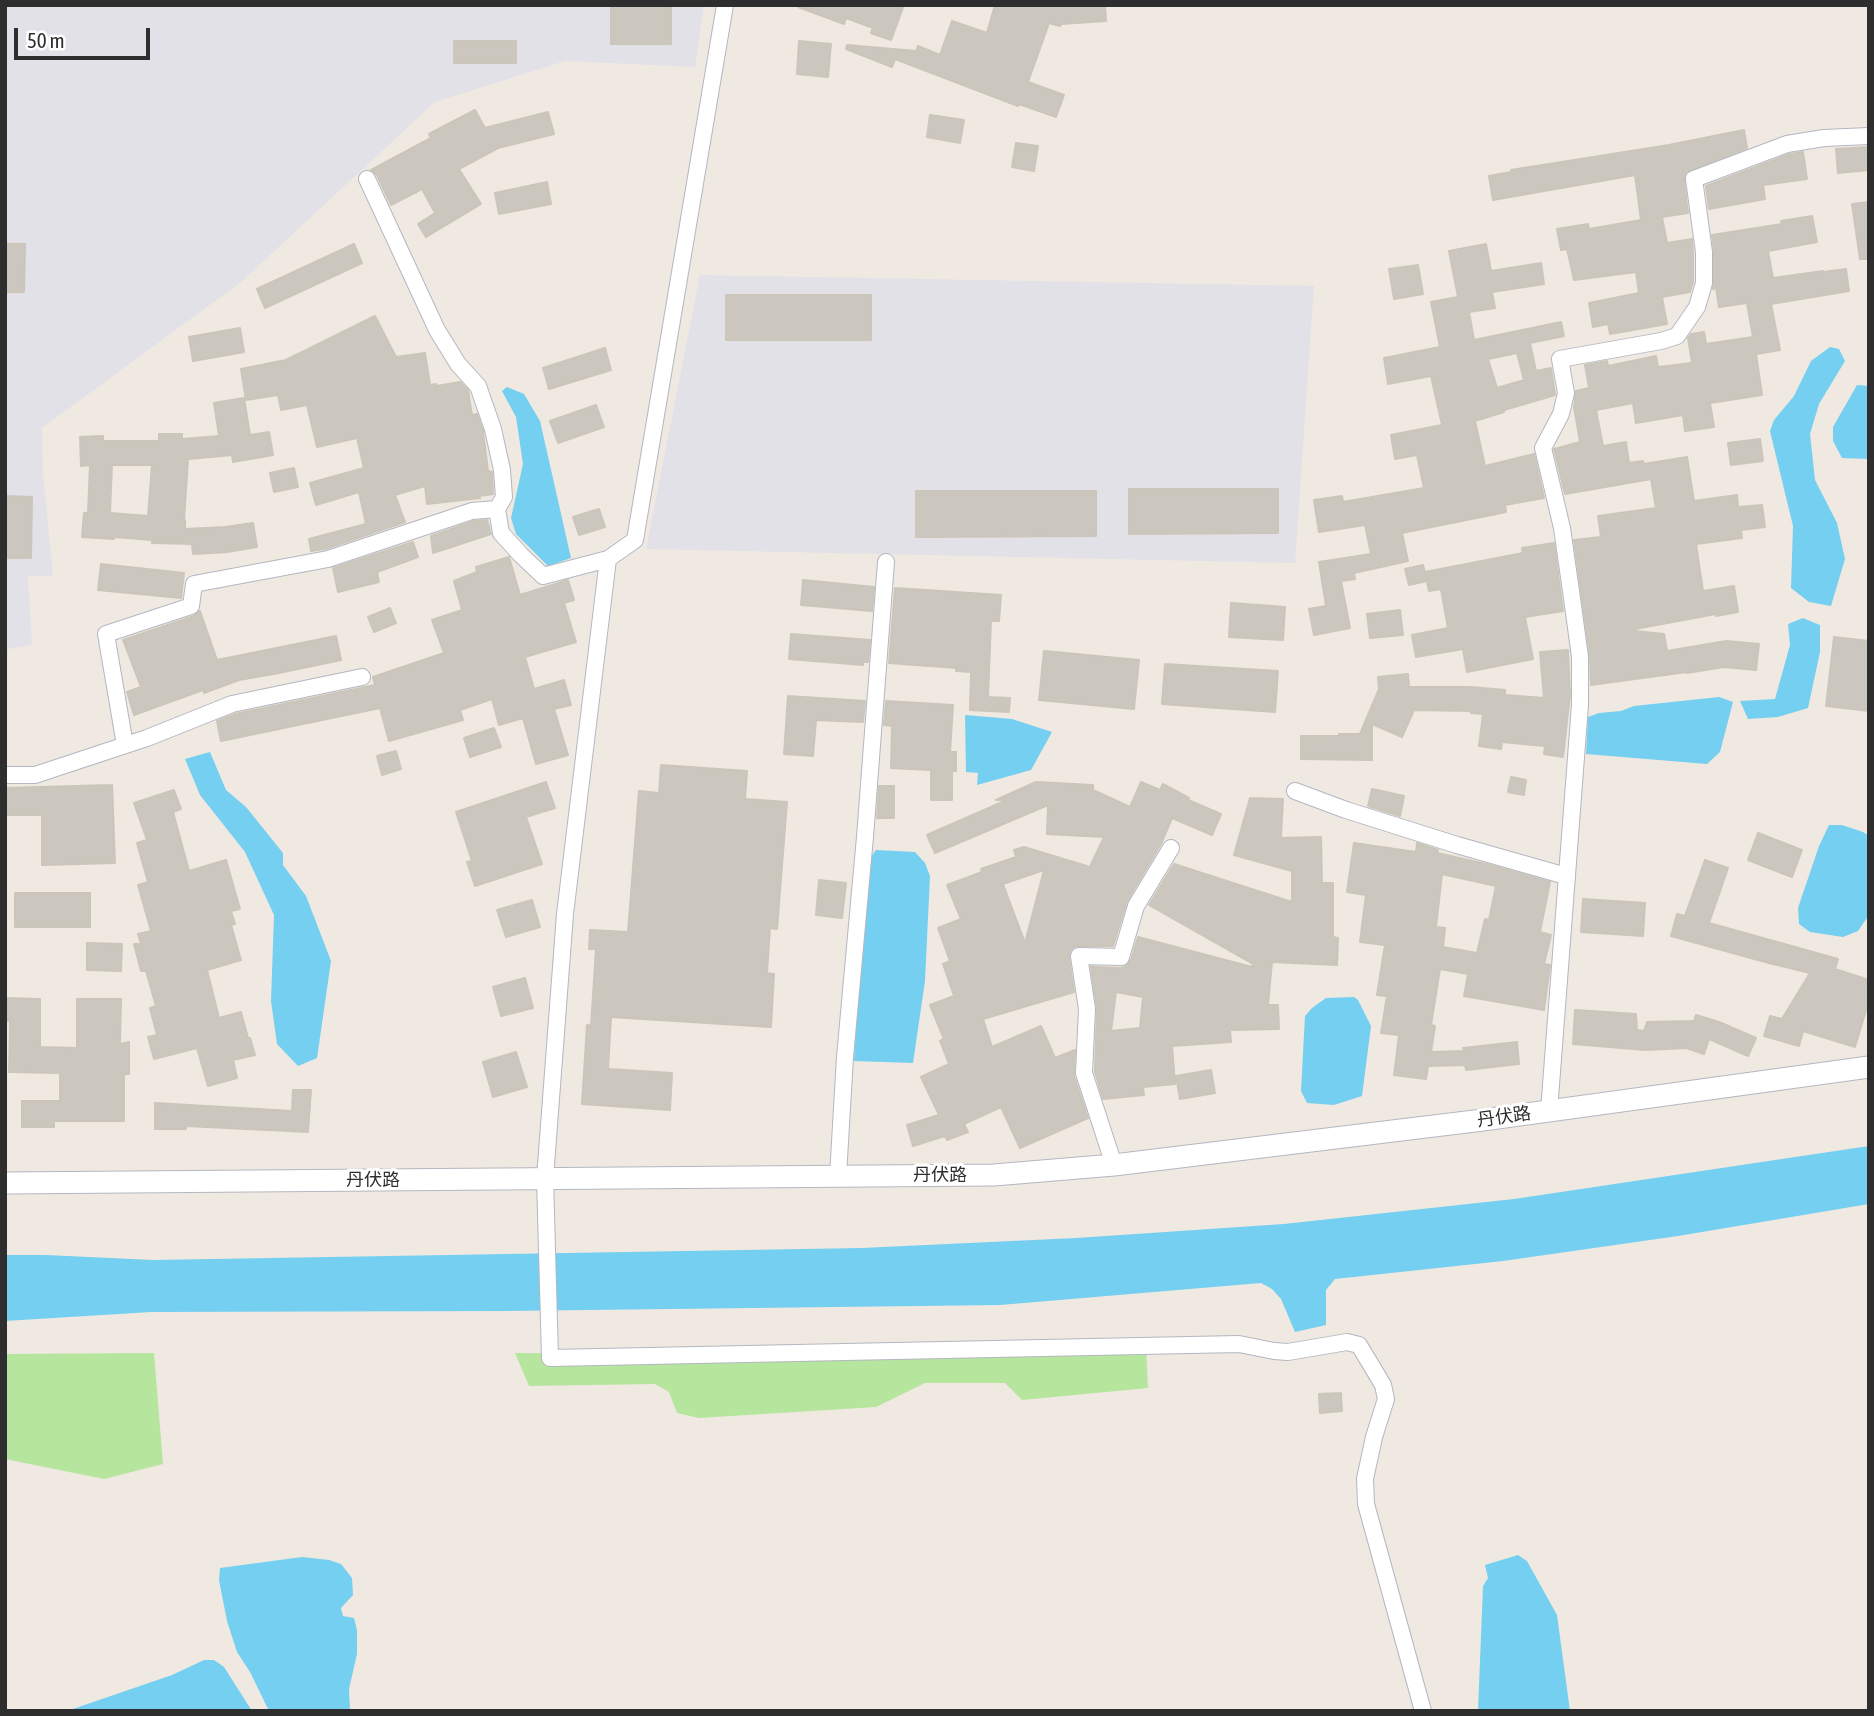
<!DOCTYPE html>
<meta charset="utf-8">
<style>
body{margin:0}
#map{position:relative;width:1874px;height:1716px;overflow:hidden;background:#efe9e1;font-family:"Asap Condensed",sans-serif}
canvas{display:block}
.frame{position:absolute;inset:0;border:7px solid #2e2e2e;pointer-events:none}
.scale{position:absolute;left:14px;top:28px;width:136px;height:32px;box-sizing:border-box;border:4px solid #2e2e2e;border-top:0;padding-left:9px;font-size:21px;line-height:24px;white-space:nowrap;color:#2e2e2e;-webkit-text-stroke:5px #fff;paint-order:stroke}
</style>
<div id="map">
<canvas width="1874" height="1716"></canvas>
<div class="frame"></div>
<div class="scale">50 m</div>
</div>
<script>
const context = document.querySelector('canvas').getContext('2d');
context.lineJoin = 'round';
function fill(path, color) {
  context.fillStyle = color;
  context.fill(path, 'evenodd');
}
function shape(rows) {
  const path = new Path2D();
  for (const r of rows) {
    path.moveTo(r[0], r[1]);
    for (let i = 2; i < r.length; i += 2) path.lineTo(r[i], r[i + 1]);
  }
  return path;
}
function strokePath(path, color, width, dash) {
  context.strokeStyle = color;
  context.lineWidth = width;
  context.lineCap = dash ? 'butt' : 'round';
  context.setLineDash(dash || []);
  context.stroke(path);
}
function label(font, color, halo, rows, align = 'center') {
  context.font = font + ' "Asap Condensed","Noto Sans SC",sans-serif';
  context.lineWidth = 6;
  context.setLineDash([]);
  context.textBaseline = 'middle';
  context.strokeStyle = halo;
  context.fillStyle = color;
  for (const [text, x, y, turn = 0] of rows) {
    context.save();
    context.translate(x, y);
    context.rotate((+turn || 0) * Math.PI / 180);
    context.textAlign = isNaN(turn) ? turn : align;
    if (halo) context.strokeText(text, 0, 0);
    context.fillText(text, 0, 0);
    context.restore();
  }
}
const industrial = shape([
 [5,5,704,5,695,67,565,61,435,102,241,282,42,428,43,474,53,576,28,576,32,645,8,649,5,672],
 [700,275,1314,286,1295,563,646,549]
]);
const green = shape([
 [1146,1348,1148,1388,1022,1400,1005,1383,925,1383,876,1407,699,1418,677,1413,669,1392,655,1384,529,1386,515,1353,664,1354],
 [154,1353,163,1464,104,1479,5,1459,5,1354]
]);
const water = shape([
 [1830,347,1839,349,1845,361,1819,404,1810,434,1815,480,1837,523,1845,559,1831,606,1809,602,1791,588,1793,526,1770,431,1774,420,1794,396,1811,361],
 [1857,385,1869,386,1869,459,1842,458,1833,441,1833,427],
 [507,387,524,394,540,421,571,558,548,566,516,534,511,518,523,464,516,417,502,391],
 [1803,618,1820,625,1820,652,1808,708,1778,717,1748,719,1740,701,1775,699,1790,645,1788,624],
 [1719,697,1733,702,1720,752,1707,764,1586,754,1588,717,1599,713,1621,711,1634,706],
 [965,715,1012,719,1052,732,1031,770,977,785,978,773,966,772],
 [210,752,226,790,246,807,283,853,283,865,306,896,331,961,317,1058,298,1066,277,1044,271,1001,274,915,245,852,200,795,185,759],
 [1829,825,1842,825,1863,832,1869,836,1869,915,1858,931,1843,937,1810,932,1799,924,1798,908,1819,846],
 [876,850,915,852,925,863,930,876,925,981,913,1063,854,1061,863,906,870,858],
 [1354,997,1358,1000,1371,1026,1362,1096,1334,1105,1307,1103,1301,1091,1305,1016,1312,1008,1326,998],
 [1869,1146,1869,1204,1678,1236,1503,1261,1335,1279,1326,1290,1326,1325,1295,1332,1281,1299,1272,1289,1261,1283,1000,1305,506,1311,151,1312,5,1321,5,1255,46,1255,153,1260,862,1248,1076,1238,1284,1224,1514,1199],
 [1518,1555,1527,1561,1557,1615,1570,1711,1478,1711,1483,1586,1488,1578,1485,1565],
 [302,1557,329,1560,341,1564,352,1578,353,1595,341,1608,343,1616,354,1618,357,1630,357,1654,349,1689,350,1711,269,1711,250,1672,237,1652,227,1621,219,1580,220,1568],
 [204,1660,214,1660,224,1667,252,1711,67,1711,172,1675]
]);
const building = shape([
 [611,5,671,5,671,44,611,44,611,5],
 [798,5,904,5,891,40,871,33,873,28,846,18,844,24,798,7,798,5],
 [995,5,1105,5,1106,21,1061,24,1060,26,1049,23,1028,82,1064,95,1056,117,1019,104,1018,106,895,59,892,67,846,49,847,45,916,51,918,46,940,55,952,21,987,33,995,5],
 [454,41,516,41,516,63,454,63,454,41],
 [799,41,831,44,828,77,797,74,799,41],
 [475,110,485,128,548,112,554,134,498,148,459,169,481,204,426,237,418,224,435,213,422,189,391,205,377,175,371,170,431,138,429,134,475,110],
 [930,115,964,120,960,143,927,137,930,115],
 [1744,130,1747,148,1686,172,1684,180,1688,213,1662,217,1667,243,1692,239,1693,253,1693,282,1690,292,1662,297,1667,324,1610,334,1608,324,1593,327,1589,303,1639,293,1636,272,1574,280,1567,249,1561,250,1557,229,1588,224,1589,229,1641,220,1635,175,1493,200,1489,176,1511,172,1511,170,1669,145,1744,130],
 [1016,143,1038,146,1034,171,1012,167,1016,143],
 [1869,147,1869,170,1838,173,1836,149,1869,147],
 [1803,152,1807,179,1763,185,1765,199,1709,209,1706,186,1790,154,1803,152],
 [547,182,551,204,499,214,495,193,547,182],
 [1869,202,1869,259,1860,259,1852,204,1869,202],
 [1812,216,1817,242,1768,251,1773,278,1823,271,1823,272,1846,269,1849,291,1771,304,1780,350,1756,354,1762,395,1710,403,1714,427,1685,431,1683,415,1636,423,1633,403,1596,410,1603,446,1626,442,1629,463,1643,461,1644,464,1687,457,1694,501,1737,495,1738,507,1762,505,1765,527,1741,530,1742,538,1696,544,1703,591,1734,586,1738,612,1716,616,1716,614,1635,629,1635,631,1664,634,1667,651,1726,641,1759,644,1756,670,1724,667,1687,673,1687,672,1591,685,1590,656,1574,540,1601,537,1598,516,1656,508,1651,479,1565,494,1554,449,1580,442,1574,407,1576,391,1589,388,1585,365,1607,361,1608,366,1656,356,1658,367,1692,363,1688,338,1691,334,1704,332,1706,344,1753,337,1747,303,1719,307,1716,288,1713,289,1714,252,1712,235,1782,224,1781,221,1812,216],
 [5,244,25,244,24,292,5,292,5,244],
 [354,244,362,263,265,308,257,289,354,244],
 [1486,244,1491,271,1541,263,1544,284,1492,292,1495,308,1469,312,1474,340,1561,322,1564,336,1530,343,1536,371,1551,368,1555,395,1504,410,1504,412,1475,421,1485,466,1534,454,1544,498,1505,505,1506,512,1402,533,1408,561,1354,573,1355,579,1341,581,1350,628,1314,635,1309,609,1326,606,1319,562,1371,554,1365,525,1319,532,1314,500,1342,496,1343,502,1424,488,1417,455,1395,459,1391,435,1442,425,1431,376,1388,384,1384,358,1440,347,1431,302,1458,297,1449,251,1486,244],
 [1517,353,1524,380,1497,388,1488,359,1517,353],
 [1418,265,1423,294,1394,299,1389,269,1418,265],
 [726,295,871,295,871,340,726,340,726,295],
 [375,316,396,357,425,353,430,385,436,384,437,386,460,382,468,390,472,415,477,414,483,431,488,471,492,472,493,494,479,496,480,498,427,504,425,486,395,495,405,522,325,549,311,551,309,539,366,524,359,492,316,505,310,483,364,468,357,438,317,447,307,405,281,410,278,395,246,400,241,369,286,360,375,316],
 [240,328,244,352,193,361,189,337,240,328],
 [605,348,611,370,549,389,543,368,605,348],
 [244,398,250,435,269,432,273,455,233,462,232,455,188,459,184,520,185,520,185,529,225,527,253,523,257,547,227,552,193,554,192,544,152,543,152,540,114,537,114,539,82,537,84,513,88,513,90,465,81,466,80,437,103,436,103,441,159,441,159,434,182,434,182,439,219,436,214,403,244,398],
 [112,465,152,465,148,516,110,513,112,465],
 [596,405,604,427,558,443,550,421,596,405],
 [1760,439,1763,461,1731,465,1728,443,1760,439],
 [294,468,298,487,274,492,270,473,294,468],
 [1129,489,1278,489,1278,533,1129,534,1129,489],
 [916,491,1096,491,1096,536,916,537,916,491],
 [5,496,32,497,31,558,5,558,5,496],
 [599,509,605,527,579,535,573,517,599,509],
 [487,520,491,534,433,553,431,536,474,521,487,520],
 [413,542,418,557,377,572,379,582,338,592,333,568,413,542],
 [1554,543,1563,611,1525,617,1533,659,1467,672,1463,649,1416,657,1412,635,1448,628,1441,589,1429,591,1425,572,1523,553,1522,548,1554,543],
 [509,557,520,595,568,580,574,600,564,603,576,642,525,657,534,689,564,680,571,705,554,709,568,755,536,764,523,718,499,725,492,699,460,710,463,720,389,741,380,708,221,741,217,721,235,714,375,685,373,677,444,653,432,620,462,610,454,581,477,572,476,567,509,557],
 [101,564,184,573,181,598,98,590,101,564],
 [1423,565,1427,581,1409,585,1405,569,1423,565],
 [803,580,874,587,872,611,801,605,803,580],
 [895,588,1001,595,999,621,991,621,988,697,1010,698,1009,712,970,710,971,672,956,671,956,668,889,663,895,588],
 [1231,603,1285,607,1283,640,1229,637,1231,603],
 [390,608,396,623,374,632,368,617,390,608],
 [1400,610,1403,635,1370,638,1367,614,1400,610],
 [200,611,217,660,336,636,341,660,279,673,239,680,204,693,203,690,134,715,127,692,141,687,123,640,194,616,200,611],
 [791,634,870,640,868,662,863,662,863,665,789,659,791,634],
 [1834,637,1869,641,1869,711,1826,706,1834,637],
 [1568,650,1570,695,1563,757,1544,754,1545,746,1502,742,1501,749,1479,746,1483,714,1471,713,1471,711,1414,710,1402,737,1372,724,1372,760,1301,759,1301,736,1339,736,1339,734,1360,734,1379,689,1378,677,1408,674,1409,687,1470,687,1505,690,1505,695,1544,698,1540,652,1568,650],
 [1044,651,1139,660,1134,709,1039,700,1044,651],
 [1165,664,1278,671,1275,712,1162,704,1165,664],
 [788,696,865,701,863,722,816,720,813,756,784,754,788,696],
 [886,701,953,705,950,752,956,752,956,771,952,771,952,800,931,800,931,770,891,768,892,726,884,725,886,701],
 [494,728,501,747,470,757,464,738,494,728],
 [396,751,401,769,382,775,377,756,396,751],
 [661,765,747,771,745,799,787,802,777,929,770,928,767,973,774,974,771,1027,611,1017,608,1069,672,1073,670,1110,582,1104,587,1025,591,1026,596,949,589,949,590,930,628,932,639,791,659,793,661,765],
 [1511,777,1526,780,1524,795,1508,792,1511,777],
 [546,782,555,808,526,817,542,864,475,886,467,862,472,861,456,812,546,782],
 [1036,782,1093,785,1093,790,1130,807,1141,782,1160,790,1163,784,1189,798,1188,800,1221,814,1212,835,1172,818,1161,844,1127,901,1113,946,1079,946,1074,947,1070,951,1069,958,1074,992,983,1019,992,1047,1041,1026,1055,1058,1075,1050,1074,1076,1088,1118,1020,1148,1001,1107,964,1124,968,1132,947,1140,945,1136,913,1146,907,1125,939,1115,921,1077,949,1064,940,1041,944,1039,930,1005,954,996,943,964,950,961,938,928,961,919,947,885,982,872,981,869,1016,857,1014,850,1024,847,1090,867,1104,837,1047,834,1048,805,935,853,927,835,1007,800,996,800,1036,782],
 [1044,870,1025,943,1003,884,1044,870],
 [112,785,115,863,42,865,42,815,5,815,5,788,112,785],
 [879,786,894,786,894,818,877,818,879,786],
 [1372,789,1404,796,1400,816,1368,806,1372,789],
 [174,790,181,809,173,812,189,871,226,860,240,909,231,911,235,924,231,925,241,960,207,970,219,1018,241,1012,248,1038,250,1038,255,1055,233,1060,237,1078,208,1086,197,1048,154,1059,148,1037,157,1035,150,1008,156,1006,146,971,141,971,134,944,141,944,138,934,151,931,138,885,148,882,137,843,147,840,134,803,174,790],
 [1250,798,1283,799,1281,838,1321,837,1322,883,1333,883,1333,937,1338,938,1337,965,1272,962,1268,1005,1278,1005,1279,1029,1230,1030,1231,1042,1172,1046,1175,1084,1143,1087,1144,1095,1103,1099,1095,1072,1097,1009,1091,967,1121,968,1126,966,1131,960,1138,937,1252,967,1253,964,1149,905,1174,864,1292,902,1292,871,1234,855,1250,798],
 [1116,992,1143,997,1140,1028,1111,1031,1116,992],
 [1758,833,1802,850,1792,877,1748,860,1758,833],
 [1354,843,1416,852,1417,843,1438,850,1437,853,1486,864,1550,882,1540,932,1551,935,1544,964,1550,965,1544,1010,1464,996,1468,974,1440,969,1431,1025,1435,1026,1431,1052,1464,1051,1463,1048,1517,1042,1519,1064,1466,1070,1465,1065,1428,1066,1426,1079,1394,1075,1399,1035,1381,1033,1387,996,1377,995,1385,945,1360,942,1366,895,1347,892,1354,843],
 [1442,874,1496,886,1489,920,1485,919,1477,953,1443,947,1445,928,1436,927,1442,874],
 [1705,860,1728,868,1709,923,1838,959,1835,969,1869,980,1869,1000,1855,1047,1803,1031,1799,1046,1764,1036,1770,1016,1782,1019,1810,973,1769,963,1671,936,1677,914,1685,916,1705,860],
 [819,880,846,883,842,918,816,915,819,880],
 [15,893,90,893,90,927,15,927,15,893],
 [1583,899,1645,903,1643,936,1581,932,1583,899],
 [532,900,540,927,506,937,497,910,532,900],
 [87,943,122,944,121,971,87,970,87,943],
 [525,978,533,1008,501,1016,493,987,525,978],
 [5,998,40,999,40,1047,77,1048,77,999,121,999,120,1044,129,1042,129,1074,124,1074,124,1121,54,1121,54,1127,22,1127,22,1101,60,1101,60,1073,9,1072,10,1021,5,1021,5,998],
 [1575,1010,1636,1014,1637,1030,1644,1031,1647,1022,1694,1021,1696,1015,1719,1022,1756,1038,1748,1056,1709,1039,1704,1054,1686,1048,1645,1050,1573,1044,1575,1010],
 [516,1052,527,1087,493,1097,483,1062,516,1052],
 [1211,1070,1215,1093,1180,1099,1176,1076,1211,1070],
 [293,1090,311,1090,308,1132,186,1126,186,1129,155,1129,155,1103,292,1111,293,1090],
 [1341,1393,1342,1411,1320,1413,1319,1394,1341,1393]
]);
const minor = shape([
 [725,5,635,540,608,559,565,914,545,1178,550,1358,1239,1344,1274,1351,1288,1352,1347,1342,1359,1345,1383,1385,1386,1399,1374,1437,1365,1479,1366,1504,1423,1711],
 [367,179,437,330,458,364,478,386,493,429,502,470,504,497,497,509],
 [125,745,106,634,191,606,194,584,328,559,472,511,497,509,501,533,521,555,543,576,608,559],
 [5,775,35,775,147,738,232,704,362,677],
 [1295,791,1346,810,1457,845,1566,876],
 [1549,1111,1580,705,1580,657,1571,591,1562,528,1543,448,1561,414,1566,393,1560,359,1661,341,1677,336,1697,307,1704,283,1704,252,1694,179,1787,144,1824,138,1869,136],
 [1114,1165,1084,1073,1087,1009,1079,956,1121,957,1136,906,1171,848],
 [838,1176,845,1057,865,837,886,562]
]);
const secondary = shape([
 [5,1183,994,1175,1114,1165,1483,1120,1869,1067]
]);
const streetNames = [
 ["丹伏路",1504,1117,-8],
 ["丹伏路",940,1175],
 ["丹伏路",373,1180]
];
fill(industrial, '#e3e1e8');
fill(green, '#b6e59e');
fill(water, '#75cff0');
fill(building, '#cbc7bf');
strokePath(building, '#cbc5ba', 2);
strokePath(minor, '#b4b7c1', 18);
strokePath(secondary, '#b4b7c1', 23);
strokePath(minor, '#fff', 16);
strokePath(secondary, '#fff', 21);
label('18px', '#2e2e2e', '#fff', streetNames);
</script>
